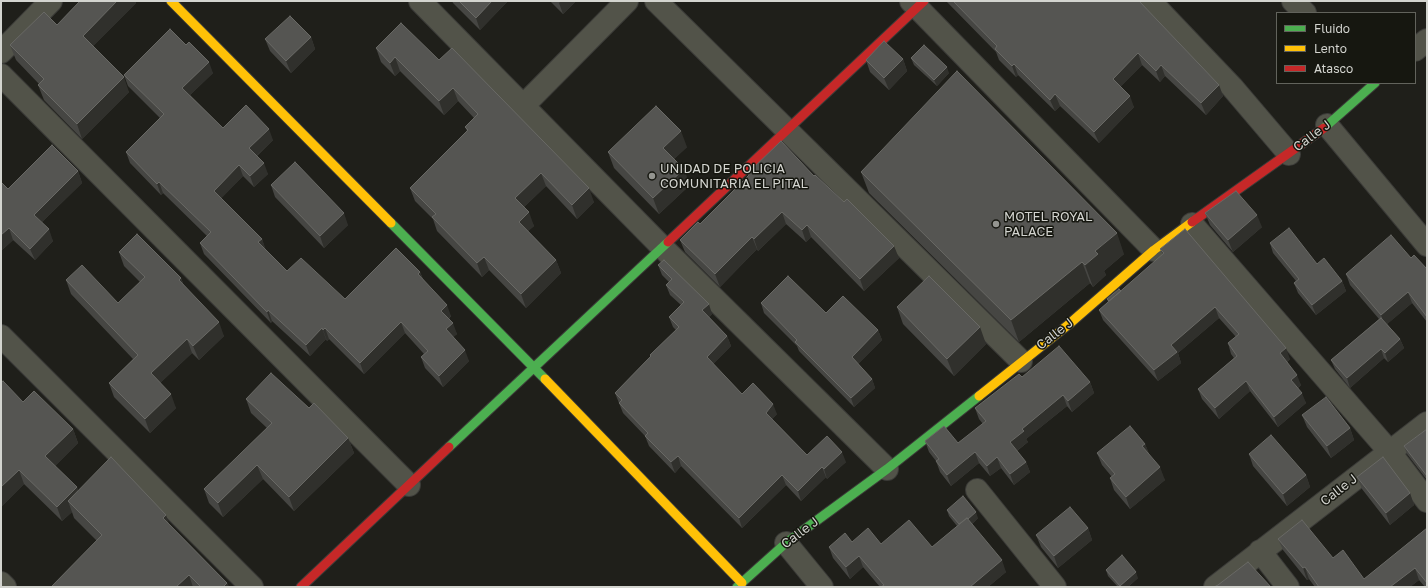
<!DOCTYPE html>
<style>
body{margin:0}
#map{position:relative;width:1428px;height:588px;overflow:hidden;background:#1f1f1a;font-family:"Golos Text",sans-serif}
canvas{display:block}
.frame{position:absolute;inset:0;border:2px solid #d3d4cf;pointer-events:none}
.legend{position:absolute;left:1276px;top:12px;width:140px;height:72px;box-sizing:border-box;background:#161710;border:1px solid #62635c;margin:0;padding:5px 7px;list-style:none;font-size:12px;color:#d3d4cf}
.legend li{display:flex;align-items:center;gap:8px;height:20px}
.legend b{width:20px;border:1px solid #62635c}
</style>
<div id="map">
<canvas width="1428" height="588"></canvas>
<div class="frame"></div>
<ul class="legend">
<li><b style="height:5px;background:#4caf50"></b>Fluido</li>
<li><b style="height:5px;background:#ffc107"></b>Lento</li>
<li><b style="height:5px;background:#c62828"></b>Atasco</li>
</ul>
</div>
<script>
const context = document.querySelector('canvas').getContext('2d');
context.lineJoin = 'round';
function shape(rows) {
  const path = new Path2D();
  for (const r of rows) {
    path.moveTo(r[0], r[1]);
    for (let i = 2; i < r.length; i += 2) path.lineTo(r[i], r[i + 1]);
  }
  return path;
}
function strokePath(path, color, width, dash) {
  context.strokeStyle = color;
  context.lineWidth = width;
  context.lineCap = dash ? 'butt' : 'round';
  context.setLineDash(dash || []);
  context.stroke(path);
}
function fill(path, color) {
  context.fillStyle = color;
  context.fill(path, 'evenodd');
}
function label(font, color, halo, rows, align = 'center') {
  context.font = font + ' "Golos Text",sans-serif';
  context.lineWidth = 3;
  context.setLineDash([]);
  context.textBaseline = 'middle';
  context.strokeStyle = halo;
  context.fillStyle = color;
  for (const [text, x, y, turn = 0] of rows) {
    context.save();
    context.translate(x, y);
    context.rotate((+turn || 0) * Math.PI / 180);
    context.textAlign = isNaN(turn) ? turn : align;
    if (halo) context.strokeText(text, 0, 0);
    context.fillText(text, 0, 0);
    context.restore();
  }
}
const street = shape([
 [420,1,662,247,887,469],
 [656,1,1021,361],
 [911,1,1154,250],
 [1150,1,1232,87,1289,154],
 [1293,1,1305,13],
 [1415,50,1427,40],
 [1,52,51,1],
 [1,75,409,485],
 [523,106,627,1],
 [1327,125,1427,245],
 [1192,224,1389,451,1427,501],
 [1,336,252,587],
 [977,490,1055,587],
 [786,543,822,587],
 [1260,551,1288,587],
 [1,583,5,587],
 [1215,587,1427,423]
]);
const fast = shape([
 [1324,128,1375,83],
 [391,223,545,379],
 [449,447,668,242],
 [737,587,786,543,887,469,979,396]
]);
const slow = shape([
 [171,1,391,223],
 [545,379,742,583],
 [979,396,1068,325,1154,250,1192,222]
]);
const jam = shape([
 [1192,222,1324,128],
 [668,242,924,1],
 [301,587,449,447]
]);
const wall = shape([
 [80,1,135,1,136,3,93,46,129,92,82,139,44,100,38,85,39,84,16,60,10,45,57,25],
 [452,1,508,1,480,30,453,3],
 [550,1,576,1,563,14],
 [946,1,1139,1,1219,85,1223,96,1206,115,1165,76,1160,82,1142,65,1120,87,1134,107,1099,143,1060,106,1055,111,1018,75,1016,77,999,60,996,52],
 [311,37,315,49,291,73,270,51,265,39],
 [186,45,213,73,190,95,223,128,273,140,257,156,268,174,254,187,243,176,221,198,262,239,265,249,287,271,345,299,420,272,423,279,451,316,449,319,457,334,453,337,469,361,443,387,425,368,421,357,424,354,405,333,364,374,329,339,327,341,326,339,310,356,272,321,271,323,204,254,200,243,207,236,163,193,161,195,130,163,126,152,160,118,128,86,124,75],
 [376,48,439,60,594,202,577,219,546,186,524,207,534,226,528,231,556,260,561,273,526,308,489,270,482,277,437,231,433,219,415,201,410,188,467,131,465,127,474,118,458,101,444,115,400,71,395,76,381,62],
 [911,58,949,73,937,86,914,65],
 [903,59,907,71,889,90,870,72,866,60],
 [687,147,674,159,690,185,659,214,614,168,608,152],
 [78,171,82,183,42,222,53,241,35,260,13,240,1,251,8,189],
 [861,172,1124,254,1104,271,1106,275,1093,287,1090,283,1019,342,869,193],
 [748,173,814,176,899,258,864,291,811,237,806,242,786,224,758,251,757,249,720,287,685,252,680,240,700,224,749,176],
 [271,185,348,225,324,248,275,197],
 [1205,213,1262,227,1233,252,1210,225],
 [1270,243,1317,264,1342,281,1346,291,1316,315,1298,293,1294,283,1296,281,1273,253],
 [1160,249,1290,359,1287,362,1301,385,1298,388,1306,403,1278,427,1250,391,1219,419,1202,399,1198,389,1234,358,1231,354,1228,343,1236,337,1219,318,1178,353,1181,363,1158,381,1103,320,1099,310,1108,302,1107,299,1121,291,1163,255],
 [119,252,181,278,184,286,224,336,199,360,192,353,160,383,176,408,150,433,114,397,109,383,133,359,71,294,66,280,118,303,140,282,124,266],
 [1411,258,1427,269,1427,322,1412,303,1387,324,1400,339,1404,348,1388,362,1384,358,1350,388,1335,369,1331,360,1379,319,1350,285,1346,274],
 [658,265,712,314,709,317,727,336,731,346,713,364,742,394,777,414,772,419,807,455,846,462,827,479,826,477,801,501,786,485,742,528,681,466,675,473,649,446,645,436,623,413,615,393,650,357,650,355,676,330,673,327,669,317,681,305,670,295,666,285,669,282,662,275],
 [761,303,826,313,878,330,882,340,858,364,872,379,875,388,854,407,799,351,797,346,764,313],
 [897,307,986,344,954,376,903,324],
 [1090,382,1094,393,1072,412,1067,406,1026,439,1028,442,1017,451,1026,462,1030,472,1014,485,1001,468,990,476,979,463,951,486,940,472,936,461,929,452,925,441,958,443,983,424,979,419,975,408],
 [1,383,23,402,73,429,78,443,55,466,77,487,78,491,170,525,227,583,229,587,51,587,97,541,74,518,72,512,62,521,24,484,1,507],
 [246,399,309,408,348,438,354,453,294,511,263,479,223,517,209,503,204,489,267,428,251,413],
 [1302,415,1350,428,1354,440,1331,458,1307,427],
 [1427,429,1427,480,1407,454,1404,446],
 [1145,444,1149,454,1165,480,1130,509,1114,490,1110,478,1112,477,1102,465,1097,453],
 [1249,454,1306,475,1310,487,1287,506,1253,466],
 [1357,477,1410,493,1414,505,1390,525,1362,489],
 [947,510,978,518,972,524,1006,572,988,587,880,587,863,567,850,579,833,558,829,547,852,542,932,547,957,526,949,516],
 [1088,528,1092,540,1058,568,1041,547,1036,535],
 [1427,528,1427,587,1425,587,1419,580,1410,587,1315,587,1309,579,1307,580,1283,550,1278,539,1333,558,1364,579],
 [1106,570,1138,578,1128,587,1118,587,1108,576]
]);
const shadedWall = shape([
 [117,1,135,1,136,3,88,51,83,36],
 [492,1,508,1,480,30,476,18],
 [561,1,576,1,563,14,559,3],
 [311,37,315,49,291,73,286,61],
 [1138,53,1142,65,1117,90,1113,79],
 [395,57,400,71,395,76,390,63],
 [903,59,907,71,889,90,884,78],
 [209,62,213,73,186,99,182,88],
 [1014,64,1018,75,1016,77,1012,66],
 [1161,65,1165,76,1160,82,1156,71],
 [947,67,949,73,937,86,934,80],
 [124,77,129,92,82,139,77,124],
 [1219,85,1223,96,1206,115,1201,103],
 [453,88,458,101,444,115,439,101],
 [1055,94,1060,106,1055,111,1050,100],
 [1130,96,1134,107,1099,143,1094,132],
 [269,129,273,140,253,159,249,148],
 [681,131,687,147,669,164,663,148],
 [264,163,268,174,254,187,250,176],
 [239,165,243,176,218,202,214,191],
 [684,169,690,185,659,214,653,198],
 [78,171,82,183,38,226,34,215],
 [541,173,546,186,520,211,515,198],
 [159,182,163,193,161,195,157,184],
 [589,188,594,202,577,219,572,205],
 [529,212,534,226,524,235,519,222],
 [782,212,786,224,758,251,754,239],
 [344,213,348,225,324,248,320,236],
 [1257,215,1262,227,1233,252,1228,240],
 [807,225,811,237,806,242,802,230],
 [9,228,13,240,1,251,1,235],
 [49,229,53,241,35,260,30,249],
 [1117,233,1124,254,1104,271,1106,275,1093,287,1085,265,1095,251],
 [752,237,757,249,720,287,715,274],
 [262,239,266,250,258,242],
 [894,246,899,258,864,291,860,279],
 [484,257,489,270,482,277,477,263],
 [556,260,561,273,526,308,521,294],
 [1082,262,1090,283,1019,342,1011,320],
 [420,272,424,283,418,274],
 [181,278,186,292,179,280],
 [1342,281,1346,291,1316,315,1312,305],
 [1408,292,1412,303,1385,326,1381,315],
 [709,304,712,314,706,320,702,310],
 [447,305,451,316,445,322,441,311],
 [1215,307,1219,318,1178,353,1181,363,1158,381,1154,370,1171,345],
 [268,310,272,321,271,323,267,312],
 [219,322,224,336,199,360,193,346],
 [401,322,405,333,364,374,360,363],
 [453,323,457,334,450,340,446,329],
 [980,327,986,344,954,376,947,359],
 [322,328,326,339,310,356,306,345],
 [325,328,329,339,327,341,323,330],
 [878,330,882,340,855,367,852,357],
 [727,336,731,346,710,367,707,357],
 [187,339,192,353,156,387,151,373],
 [1400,339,1404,348,1388,362,1385,353],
 [1286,348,1290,359,1284,364,1280,353],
 [1381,349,1384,358,1350,388,1347,378],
 [465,350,469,361,443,387,439,376],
 [1297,375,1301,385,1295,390,1291,380],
 [872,379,875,388,854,407,851,398],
 [1246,381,1250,391,1219,419,1215,408],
 [1090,382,1094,393,1072,412,1068,401],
 [1302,393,1306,403,1278,427,1274,417],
 [171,394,176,408,150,433,145,419],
 [1063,395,1067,406,1026,439,1028,442,1014,453,1010,442,1022,429],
 [773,404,777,414,769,423,766,413],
 [1350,428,1354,440,1331,458,1327,446],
 [73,429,78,443,50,471,45,456],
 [348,438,354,453,294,511,289,497],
 [1145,444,1150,456,1142,446],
 [842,452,846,462,827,479,824,469],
 [975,452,979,463,951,486,947,475],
 [678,456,681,466,675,473,671,462],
 [997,457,1001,468,990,476,987,466],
 [1026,462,1030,472,1014,485,1010,474],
 [257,465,263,479,223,517,218,503],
 [822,467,826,477,801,501,798,491],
 [1160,467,1165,480,1130,509,1126,497],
 [19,470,24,484,1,507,1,487],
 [782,475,786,485,742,528,739,518],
 [1306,475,1310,487,1287,506,1283,494],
 [77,487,82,502,68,501,72,512,62,521,57,507],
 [1410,493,1414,505,1390,525,1386,513],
 [976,512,978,518,963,532,960,526],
 [166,515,172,532,163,518],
 [1088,528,1092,540,1058,568,1054,556],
 [859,556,863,567,850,579,846,567],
 [1002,560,1006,572,988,587,970,587],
 [1305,567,1309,579,1307,580,1303,568],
 [1415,568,1419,580,1410,587,1390,587],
 [1136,572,1138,578,1128,587,1121,587,1120,586],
 [189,575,193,587,176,587],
 [227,583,229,587,223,587]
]);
const building = shape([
 [80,1,117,1,83,36,124,77,77,124,38,85,44,79,10,45,44,12,57,25,80,1],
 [459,1,492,1,476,18,459,1],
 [953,1,1139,1,1219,85,1201,103,1161,65,1156,71,1138,53,1113,79,1130,96,1094,132,1055,94,1050,100,1014,64,1012,66,995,49,997,46,953,1],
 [290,16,311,37,286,61,265,39,290,16],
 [401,23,439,60,452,48,589,188,572,205,541,173,515,198,529,212,519,222,556,260,521,294,484,257,477,263,432,217,436,214,410,188,468,130,465,127,478,114,453,88,439,101,395,57,390,63,376,48,401,23],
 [170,29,186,45,189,42,209,62,182,88,223,128,246,105,269,129,249,148,264,163,250,176,239,165,214,191,262,239,258,242,287,271,301,258,345,299,396,248,420,272,418,274,447,305,441,311,453,323,446,329,465,350,439,376,421,357,428,351,401,322,360,363,325,328,323,330,322,328,306,345,268,310,267,312,200,243,211,232,159,182,157,184,126,152,164,114,124,75,170,29],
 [884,41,903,59,884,78,866,60,884,41],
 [924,45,947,67,934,80,911,58,924,45],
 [957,71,1117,233,1095,251,1098,254,1085,265,1082,262,1011,320,861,172,957,71],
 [656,106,681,131,663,148,684,169,653,198,608,152,656,106],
 [781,141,814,176,815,175,844,202,847,199,894,246,860,279,807,225,802,230,782,212,754,239,752,237,715,274,680,240,698,222,700,224,749,175,748,173,781,141],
 [52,145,78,171,34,215,49,229,30,249,9,228,1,235,1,182,8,189,52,145],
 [295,162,344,213,320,236,271,185,295,162],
 [1236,191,1257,215,1228,240,1205,213,1236,191],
 [1289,228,1317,264,1324,258,1342,281,1312,305,1294,283,1299,279,1270,243,1289,228],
 [1185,229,1286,348,1280,353,1297,375,1291,380,1302,393,1274,417,1246,381,1215,408,1198,389,1237,356,1228,343,1239,334,1215,307,1171,345,1177,352,1154,370,1099,310,1164,253,1160,249,1185,229],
 [137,234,181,278,179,280,219,322,193,346,187,339,151,373,171,394,145,419,109,383,138,355,66,280,82,265,118,303,145,277,119,252,137,234],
 [1391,235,1411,258,1414,255,1427,269,1427,317,1408,292,1381,315,1346,274,1391,235],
 [664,260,709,304,702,310,727,336,707,357,742,394,753,383,773,404,766,413,807,455,827,436,842,452,824,469,822,467,798,491,782,475,739,518,678,456,671,462,645,436,648,433,619,403,622,400,615,393,651,356,650,355,679,327,669,317,684,302,666,285,672,279,658,265,664,260],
 [788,276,826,313,843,296,878,330,852,357,872,379,851,398,795,342,797,340,761,303,788,276],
 [929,276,980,327,947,359,897,307,929,276],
 [1119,289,1121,291,1109,301,1107,299,1119,289],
 [1381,318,1400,339,1385,353,1381,349,1347,378,1331,360,1381,318],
 [1059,346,1090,382,1068,401,1063,395,1022,429,1024,431,1010,442,1026,462,1010,474,997,457,987,466,975,452,947,475,936,461,939,459,925,441,944,426,958,443,986,421,975,408,1019,374,1022,377,1059,346],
 [271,373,309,408,314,403,348,438,289,497,257,465,218,503,204,489,272,423,246,399,271,373],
 [3,381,23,402,34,391,73,429,45,456,77,487,57,507,19,470,1,487,1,383,3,381],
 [1326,397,1350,428,1327,446,1302,415,1326,397],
 [1130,426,1145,444,1142,446,1160,467,1126,497,1110,478,1115,474,1097,453,1130,426],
 [1427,429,1427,476,1404,446,1427,429],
 [1271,435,1306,475,1283,494,1249,454,1271,435],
 [111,457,166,515,163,518,227,583,223,587,201,587,189,575,176,587,51,587,102,535,68,501,111,457],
 [1383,457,1410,493,1386,513,1357,477,1383,457],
 [963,496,976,512,968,519,967,518,959,524,947,510,963,496],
 [1070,507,1088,528,1054,556,1036,535,1070,507],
 [967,518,1002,560,970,587,881,587,884,585,859,556,846,567,829,547,845,533,852,542,868,528,881,544,909,520,932,547,967,518],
 [1302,520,1333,558,1343,550,1364,579,1427,528,1427,583,1415,568,1390,587,1319,587,1305,567,1303,568,1278,539,1302,520],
 [1122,555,1136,572,1120,586,1106,570,1122,555],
 [1248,562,1271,587,1214,587,1218,585,1248,562]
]);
const markers = [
 [652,176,4,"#949590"],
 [996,224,4,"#949590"]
];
const streetNames = [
 ["Calle J",1312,136,-37],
 ["Calle J",1055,334,-38],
 ["Calle J",1339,490,-38],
 ["Calle J",800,533,-37]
];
const poiNames = [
 ["UNIDAD DE POLICIA",660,169],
 ["COMUNITARIA EL PITAL",660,184],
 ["MOTEL ROYAL",1004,217],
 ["PALACE",1004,232]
];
strokePath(street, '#3b3b38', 24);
strokePath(fast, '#3b3b38', 11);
strokePath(slow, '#3b3b38', 11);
strokePath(jam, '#3b3b38', 11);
strokePath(street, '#525349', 22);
strokePath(fast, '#4caf50', 9);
strokePath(slow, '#ffc107', 9);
strokePath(jam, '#c62828', 9);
fill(wall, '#464643');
fill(shadedWall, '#30302c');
fill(building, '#555552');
strokePath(building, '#696965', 1);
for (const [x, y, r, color] of markers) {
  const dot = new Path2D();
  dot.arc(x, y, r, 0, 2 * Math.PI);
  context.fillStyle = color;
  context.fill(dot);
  strokePath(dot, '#161710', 1.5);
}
label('13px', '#d3d4cf', '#161710', streetNames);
label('13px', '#d3d4cf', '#161710', poiNames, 'left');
</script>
